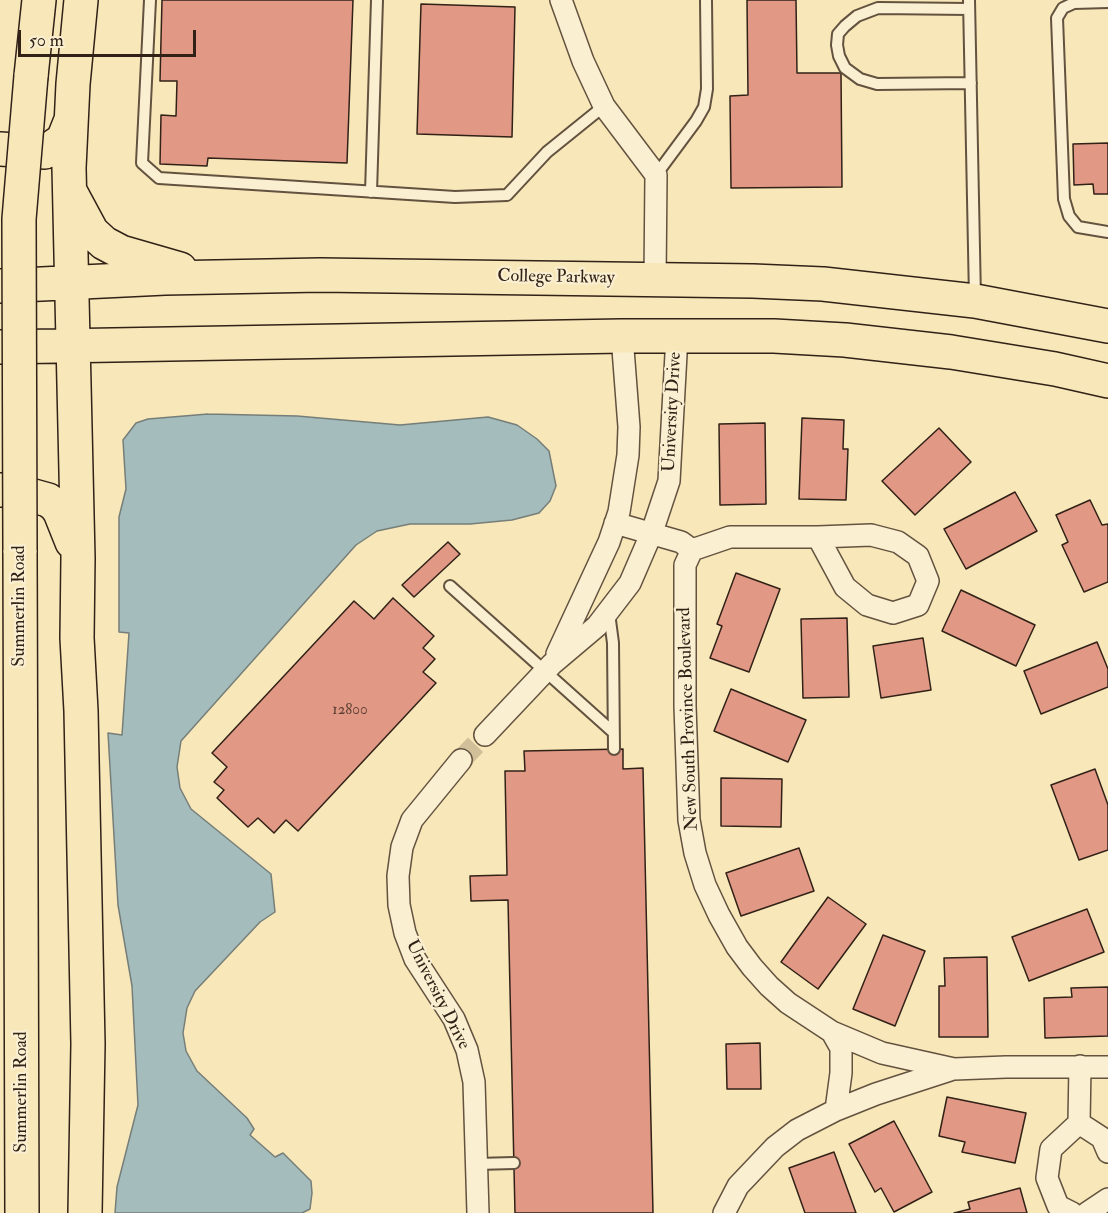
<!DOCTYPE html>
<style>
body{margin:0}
#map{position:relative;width:1108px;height:1213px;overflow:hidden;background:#f8e7b8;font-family:"IM FELL Double Pica",serif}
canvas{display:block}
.scale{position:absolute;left:18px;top:30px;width:178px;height:27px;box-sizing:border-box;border:3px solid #312117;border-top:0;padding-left:8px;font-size:18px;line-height:21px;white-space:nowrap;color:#312117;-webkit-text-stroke:4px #faefd1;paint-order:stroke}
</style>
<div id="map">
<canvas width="1108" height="1213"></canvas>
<div class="scale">50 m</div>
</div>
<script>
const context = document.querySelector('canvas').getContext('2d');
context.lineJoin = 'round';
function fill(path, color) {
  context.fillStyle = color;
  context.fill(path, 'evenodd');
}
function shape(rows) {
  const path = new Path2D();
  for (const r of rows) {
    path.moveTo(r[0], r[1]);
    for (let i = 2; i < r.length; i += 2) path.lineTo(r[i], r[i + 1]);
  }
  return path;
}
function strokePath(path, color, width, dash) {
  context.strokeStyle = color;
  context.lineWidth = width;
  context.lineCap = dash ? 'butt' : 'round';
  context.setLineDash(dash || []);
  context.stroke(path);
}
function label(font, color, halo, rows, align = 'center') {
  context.font = font + ' "IM FELL Double Pica",serif';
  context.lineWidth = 4.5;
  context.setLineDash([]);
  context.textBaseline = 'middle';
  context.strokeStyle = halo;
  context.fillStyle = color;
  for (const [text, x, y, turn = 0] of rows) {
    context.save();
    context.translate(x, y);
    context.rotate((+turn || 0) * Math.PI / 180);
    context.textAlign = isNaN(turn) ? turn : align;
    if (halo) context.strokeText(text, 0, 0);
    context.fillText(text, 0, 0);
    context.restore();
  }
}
const water = shape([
 [208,414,297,416,400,425,488,417,517,425,537,439,549,451,556,486,550,501,539,513,512,520,470,524,410,524,377,531,356,545,181,741,177,767,180,788,191,809,271,874,275,912,260,922,195,991,187,1008,183,1033,186,1051,197,1071,247,1118,254,1129,250,1135,275,1157,283,1153,311,1181,312,1193,310,1209,302,1213,115,1213,117,1187,138,1105,132,986,118,905,108,733,122,735,129,633,119,632,119,517,126,489,123,440,136,423,148,419,208,414]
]);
const building = shape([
 [162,0,353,0,347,163,208,158,207,166,160,164,161,115,176,116,177,81,160,81,162,0],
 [747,0,796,0,797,73,841,73,842,187,731,188,730,96,748,95,747,0],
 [421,4,515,7,512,137,417,134,421,4],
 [1108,143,1108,194,1094,194,1093,184,1074,185,1073,144,1108,143],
 [802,418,844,420,843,449,848,449,846,500,799,499,802,418],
 [765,423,766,504,720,505,719,424,765,423],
 [939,428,971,462,915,515,882,481,939,428],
 [1015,492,1037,531,966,569,944,529,1015,492],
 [1090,500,1102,525,1108,524,1108,582,1084,592,1062,545,1068,542,1056,515,1090,500],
 [448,542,460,554,414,597,402,585,448,542],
 [736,573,780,589,749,672,710,658,722,626,717,624,736,573],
 [961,590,1035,625,1016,666,942,631,961,590],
 [393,598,434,636,423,648,435,659,423,672,436,683,298,831,286,820,274,833,258,818,248,827,217,798,224,790,214,782,227,767,212,753,354,601,374,619,393,598],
 [847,618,849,697,803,698,801,619,847,618],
 [923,638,931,690,881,698,873,646,923,638],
 [1097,642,1108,669,1108,687,1041,714,1024,671,1097,642],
 [731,689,806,720,788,762,714,731,731,689],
 [623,749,623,769,643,768,653,1213,515,1213,508,900,471,901,470,876,507,875,505,771,525,771,524,751,623,749],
 [1095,769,1108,805,1108,850,1079,860,1051,785,1095,769],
 [721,778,782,779,781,827,721,826,721,778],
 [799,848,814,891,741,916,726,873,799,848],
 [828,897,866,924,818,989,781,962,828,897],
 [1087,909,1104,952,1029,981,1012,937,1087,909],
 [883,935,925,951,895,1026,853,1009,883,935],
 [987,957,988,1037,939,1037,939,986,945,986,944,958,987,957],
 [1108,987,1108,1036,1045,1038,1044,998,1072,997,1071,988,1108,987],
 [760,1043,761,1089,727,1089,726,1044,760,1043],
 [947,1097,1026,1113,1015,1163,962,1152,965,1142,939,1136,947,1097],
 [894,1121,932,1192,894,1212,881,1188,875,1192,849,1144,894,1121],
 [834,1152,856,1213,805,1213,789,1168,834,1152],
 [1020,1188,1027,1213,954,1213,970,1209,968,1202,1020,1188]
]);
const minorTunnel = shape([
 [461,760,485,735]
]);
const service = shape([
 [150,0,142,163,159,178,455,197,507,195,547,152,604,106],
 [969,0,975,298],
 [1108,2,1074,3,1063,8,1057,18,1064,199,1069,216,1078,227,1108,232],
 [969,9,878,8,857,16,845,26,838,34,837,45,839,56,845,68,860,79,877,84,971,83],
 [656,175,696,121,704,107,707,89,706,0],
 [371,192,377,0],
 [450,586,613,732],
 [609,613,613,643,614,749],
 [476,1164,514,1163]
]);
const minor = shape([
 [561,0,583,61,604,106,656,175,655,280],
 [615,523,681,542,692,550],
 [871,535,898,542,918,556,928,581,918,605,893,613,867,605,845,587,818,537,871,535],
 [692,550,685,565,685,706,689,820,695,853,705,885,719,915,737,947,752,967,769,986,788,1003,832,1032,841,1048,841,1073,836,1110,797,1130,775,1147,738,1186,724,1213],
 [692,550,730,537,818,537],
 [557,654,609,542,619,512,628,455,629,427,622,336],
 [485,735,552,664,597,626,630,583,652,532,669,481,677,336],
 [461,760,412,820,402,847,398,876,399,905,405,933,415,959,454,1019,467,1050,474,1082,478,1213],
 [832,1032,882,1053,954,1069,1006,1067,1108,1067],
 [836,1110,876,1094,950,1070],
 [1079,1123,1102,1138,1108,1152],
 [1072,1213,1058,1206,1047,1178,1051,1149,1079,1123,1080,1066],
 [1087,1213,1108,1199]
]);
const primary = shape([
 [81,0,73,84,69,168,78,558,77,638,81,711,88,1044,85,1213],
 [31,76,39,0],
 [0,149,45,152,63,140,71,120],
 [71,193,92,232,104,243,121,252,180,269],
 [0,286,165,278,320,275,753,281,823,284,975,301,1108,326],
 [0,347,622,336,774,336,845,340,951,352,1055,369,1108,381],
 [0,490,12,490,48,500,55,505,60,512,72,542],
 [20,550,22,1213]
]);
const primaryBridge = shape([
 [20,550,19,219,31,76]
]);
const numberNames = [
 ["12800",350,711]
];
const streetNames = [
 ["College Parkway",556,278,1],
 ["University Drive",673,412,-87],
 ["Summerlin Road",20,606,-90],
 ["New South Province Boulevard",689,719,-92],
 ["University Drive",437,995,63],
 ["Summerlin Road",22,1092,-90]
];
fill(water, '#a4bcbb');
strokePath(water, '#767e79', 1.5);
fill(building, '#e19986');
strokePath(building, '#312117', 1.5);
strokePath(minorTunnel, '#d0bf98', 21, [21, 10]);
strokePath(service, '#63523f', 14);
strokePath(minor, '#63523f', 24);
strokePath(primary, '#312117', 36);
strokePath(service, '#faefd1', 10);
strokePath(minor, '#faefd1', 21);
strokePath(primary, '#f8e7b8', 33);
strokePath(primaryBridge, '#312117', 36, []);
strokePath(primaryBridge, '#f8e7b8', 33);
label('15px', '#5d3f33', null, numberNames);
label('18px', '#312117', '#faefd1', streetNames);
</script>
